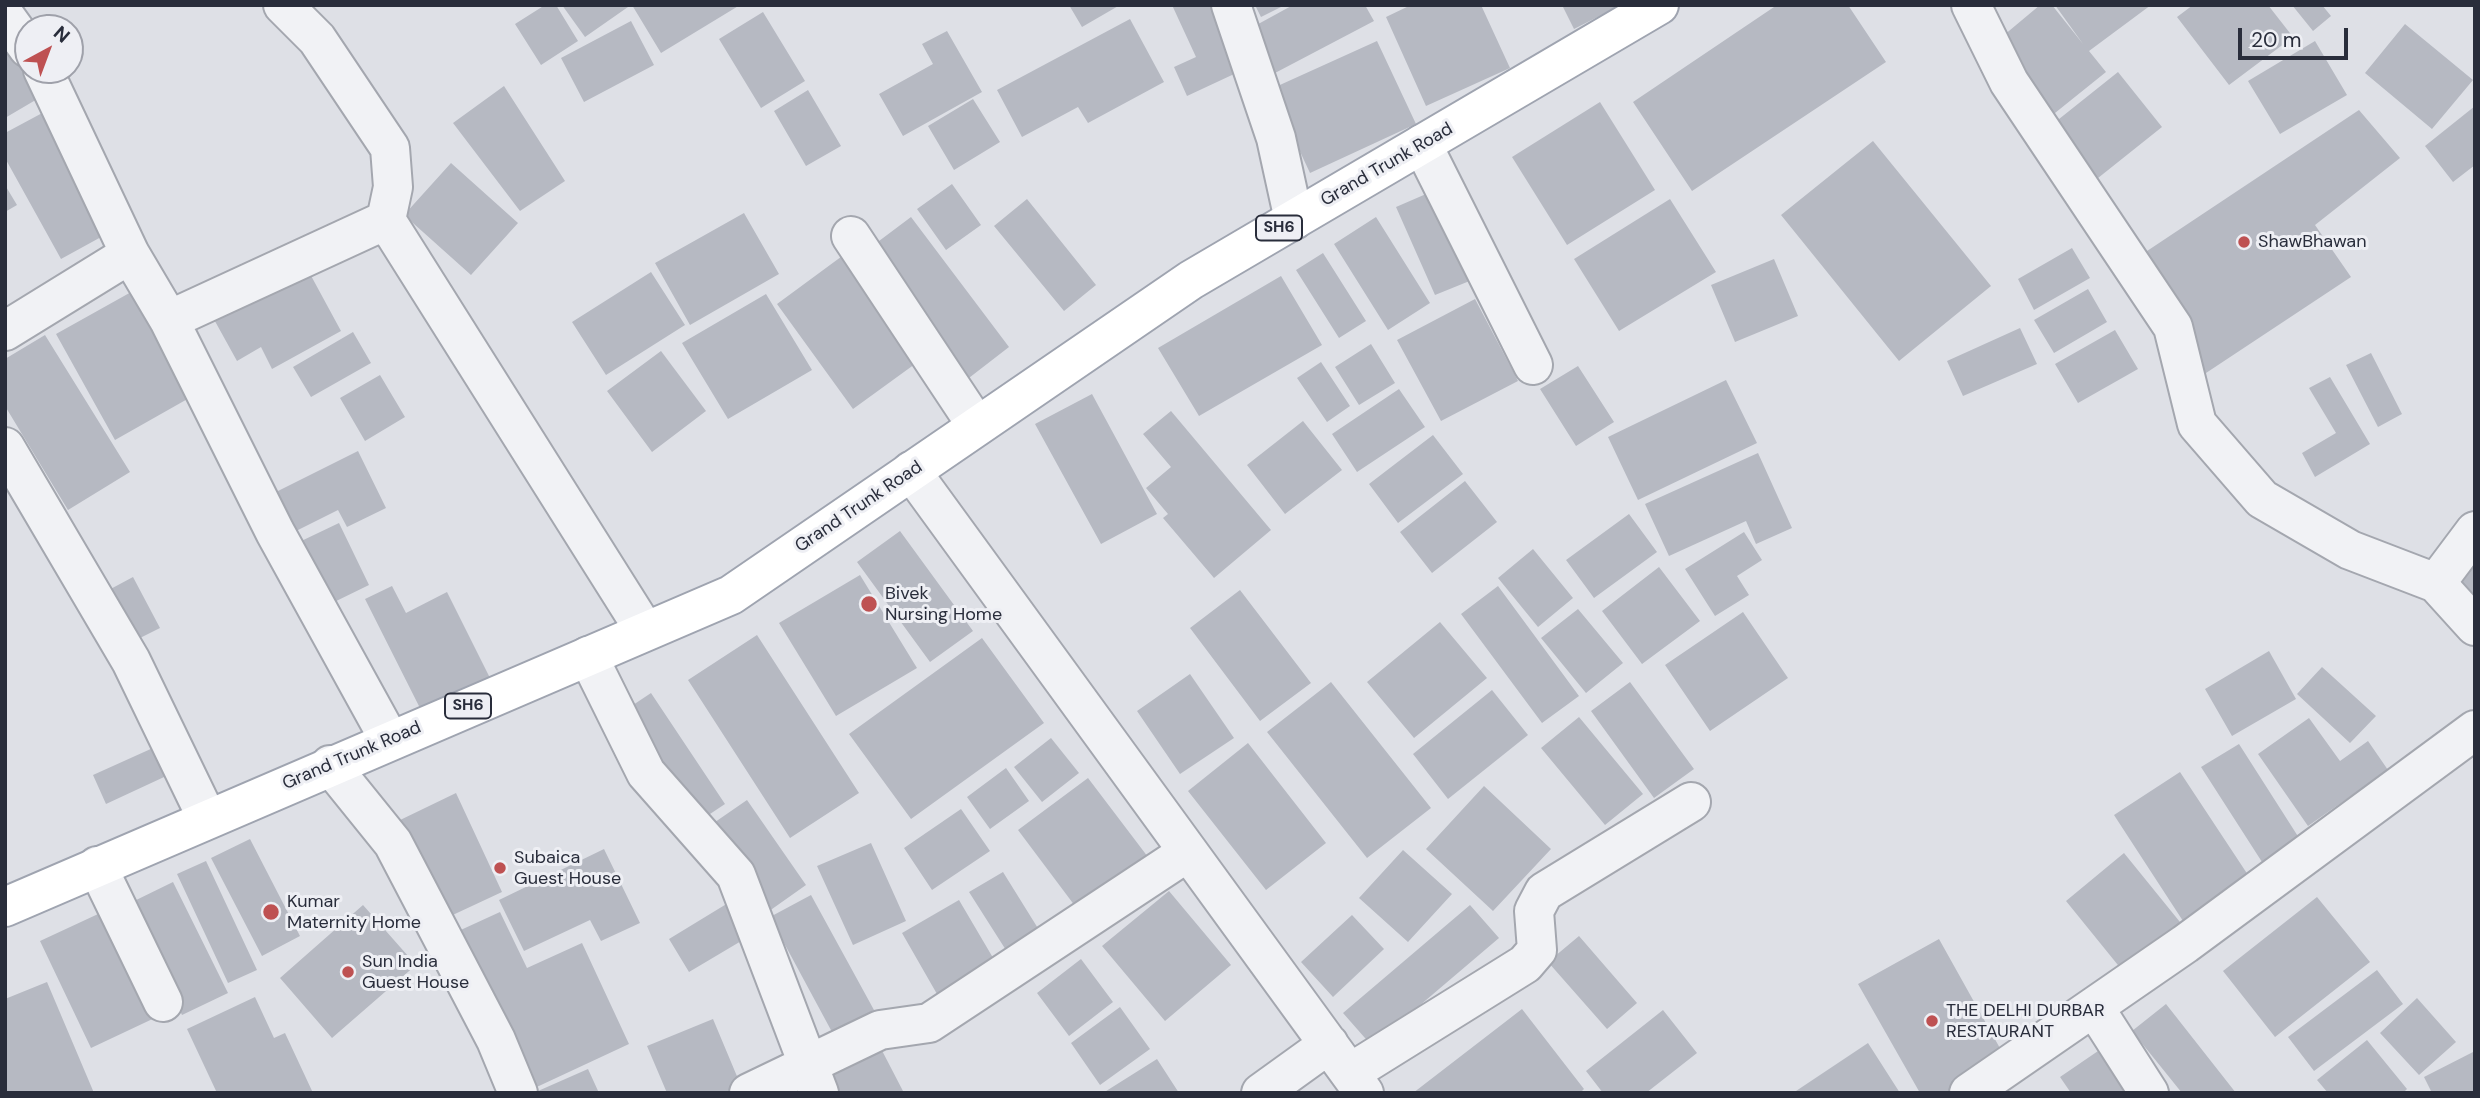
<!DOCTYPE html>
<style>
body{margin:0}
#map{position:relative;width:2480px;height:1098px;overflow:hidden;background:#dee0e6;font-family:"DM Sans",sans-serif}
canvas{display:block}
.frame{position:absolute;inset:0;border:7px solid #292d3b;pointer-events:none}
.north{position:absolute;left:14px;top:14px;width:70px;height:70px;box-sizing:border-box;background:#eeeff4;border:2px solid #9fa1aa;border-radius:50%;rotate:41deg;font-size:19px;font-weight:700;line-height:28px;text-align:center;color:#292d3b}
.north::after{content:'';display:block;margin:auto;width:24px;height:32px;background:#be5152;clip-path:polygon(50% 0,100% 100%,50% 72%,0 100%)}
.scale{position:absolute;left:2238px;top:28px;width:110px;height:32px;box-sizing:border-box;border:4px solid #292d3b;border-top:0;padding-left:9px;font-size:21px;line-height:24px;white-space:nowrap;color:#292d3b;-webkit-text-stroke:5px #eeeff4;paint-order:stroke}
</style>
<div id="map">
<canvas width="2480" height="1098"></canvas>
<div class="frame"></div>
<div class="north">N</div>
<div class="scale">20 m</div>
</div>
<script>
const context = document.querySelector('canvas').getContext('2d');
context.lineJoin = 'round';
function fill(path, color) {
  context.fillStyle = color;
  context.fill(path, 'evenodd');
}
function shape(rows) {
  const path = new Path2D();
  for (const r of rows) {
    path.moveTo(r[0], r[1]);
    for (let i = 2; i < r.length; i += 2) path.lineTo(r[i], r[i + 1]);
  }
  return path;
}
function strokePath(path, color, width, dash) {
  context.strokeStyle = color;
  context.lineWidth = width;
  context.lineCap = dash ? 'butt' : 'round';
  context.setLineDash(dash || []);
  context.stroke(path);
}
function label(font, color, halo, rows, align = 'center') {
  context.font = font + ' "DM Sans",sans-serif';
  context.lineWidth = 6;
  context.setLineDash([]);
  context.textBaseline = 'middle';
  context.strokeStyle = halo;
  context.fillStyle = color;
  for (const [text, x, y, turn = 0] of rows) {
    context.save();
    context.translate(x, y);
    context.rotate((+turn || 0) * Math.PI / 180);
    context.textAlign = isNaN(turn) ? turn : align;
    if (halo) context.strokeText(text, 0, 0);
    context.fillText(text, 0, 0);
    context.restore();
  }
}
const building = shape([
 [545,5,556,5,578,41,541,65,515,24],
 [562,5,627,5,628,7,585,37],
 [632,5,740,5,661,53],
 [1069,5,1120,5,1082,27],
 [1172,5,1217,5,1247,68,1187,96,1174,67,1196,57],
 [1255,5,1285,5,1261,17],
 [1293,5,1365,5,1374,21,1275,73,1251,28],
 [1411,5,1481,5,1510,68,1426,106,1386,17],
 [1562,5,1621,5,1574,29],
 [1777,5,1848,5,1886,62,1692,191,1633,102],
 [2040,5,2052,5,2083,44,2055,5,2151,5,2089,51,2106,72,2050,117,1991,46],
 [2193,5,2268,5,2293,37,2229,85,2177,17],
 [2292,5,2322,5,2331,16,2313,31],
 [763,12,805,81,761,108,719,39],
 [1130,19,1164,82,1088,123,1078,107,1022,137,997,90],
 [631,21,654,65,584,102,561,58],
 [2405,24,2473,80,2432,129,2365,73],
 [947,31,982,92,903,136,879,94,933,64,922,44],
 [1377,41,1416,124,1310,173,1271,89],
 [2315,41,2347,95,2280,134,2248,81],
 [5,42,39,98,5,118],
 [2118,72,2162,127,2088,186,2044,131],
 [504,86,565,181,520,211,453,123],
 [808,90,841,146,806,166,774,111],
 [973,99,1000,142,954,170,928,126],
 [1600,102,1655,190,1567,245,1512,157],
 [2475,106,2475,165,2453,182,2425,146],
 [2359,110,2400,158,2315,225,2351,277,2206,373,2135,259],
 [46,111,112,231,61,259,5,158,5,133],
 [1873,141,1991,286,1899,361,1781,215],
 [451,163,518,223,471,275,404,215],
 [952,184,981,225,946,250,917,209],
 [5,185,17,205,5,212],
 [1433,191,1472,280,1435,295,1396,207],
 [1027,199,1096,285,1064,311,994,226],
 [1670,199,1716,272,1619,331,1574,259],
 [744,213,779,274,690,325,655,263],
 [911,217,1009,347,965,381,867,250],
 [1376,217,1430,303,1388,330,1334,244],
 [2072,248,2090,278,2034,310,2018,279],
 [849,251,926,356,853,409,777,304],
 [1323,253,1366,321,1339,338,1296,270],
 [1774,259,1798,316,1735,342,1711,285],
 [309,272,341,331,272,369,261,347,237,361,211,314,239,298,244,307],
 [651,272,685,325,606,375,572,322],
 [1281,276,1322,345,1199,416,1158,348],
 [2088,289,2107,322,2054,353,2034,320],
 [133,291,191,397,115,440,56,334],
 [766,294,812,370,728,419,682,343],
 [1475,299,1518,381,1441,421,1397,340],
 [2020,328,2037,364,1963,396,1947,361],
 [2115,330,2138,369,2078,403,2055,364],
 [353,332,371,363,311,397,293,367],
 [45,335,130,472,68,510,5,406,5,359],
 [1371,344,1395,383,1359,405,1335,367],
 [661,351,706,411,652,452,607,391],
 [2371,353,2402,414,2378,427,2346,365],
 [1321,362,1350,406,1327,422,1297,378],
 [1578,366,1614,422,1576,446,1540,389],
 [380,375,405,417,365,441,340,398],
 [2330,377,2370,444,2315,477,2302,453,2336,433,2309,388],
 [1726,380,1757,443,1638,500,1608,437],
 [1399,389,1425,427,1357,472,1332,434],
 [1092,394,1157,514,1101,544,1035,424],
 [1171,411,1271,530,1214,578,1163,518,1168,514,1146,488,1171,467,1143,434],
 [1303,421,1342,470,1285,514,1247,465],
 [1433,435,1463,474,1398,523,1369,484],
 [358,451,386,508,347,527,338,510,286,536,266,497],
 [1758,453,1792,528,1756,544,1746,521,1669,556,1645,504],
 [1465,481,1497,522,1432,573,1400,532],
 [1629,514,1657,552,1594,598,1566,560],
 [339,523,369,585,326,606,295,544],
 [900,531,973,631,930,662,857,562],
 [1744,532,1762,560,1737,576,1749,595,1715,616,1685,569],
 [2475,541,2475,619,2436,583],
 [1533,549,1573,598,1538,627,1498,578],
 [1659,567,1700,621,1642,664,1602,611],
 [860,575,917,668,836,716,779,623],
 [133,577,160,628,132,642,105,592],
 [392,586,406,613,447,592,492,682,424,716,365,599],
 [1498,586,1579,696,1542,723,1461,614],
 [1240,590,1311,683,1260,721,1190,628],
 [1578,609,1623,663,1586,693,1541,638],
 [1743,612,1788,678,1710,731,1665,665],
 [1440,622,1487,678,1414,738,1367,682],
 [757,635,859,793,790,838,688,680],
 [982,638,1044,723,911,819,849,734],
 [2269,651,2296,699,2232,736,2205,689],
 [2322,667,2376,716,2350,743,2297,694],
 [1190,674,1234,738,1180,774,1137,711],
 [1331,682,1431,808,1367,858,1267,732],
 [1630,682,1694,769,1654,798,1591,711],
 [1492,690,1528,735,1448,799,1413,754],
 [651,693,725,804,695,824,621,713],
 [1579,717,1643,794,1605,825,1541,748],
 [2309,718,2340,761,2368,741,2388,770,2308,826,2258,754],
 [1051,738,1079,773,1042,802,1014,767],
 [164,743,177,771,106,804,93,775],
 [1248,743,1326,843,1266,890,1188,791],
 [2239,744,2308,852,2271,876,2201,767],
 [1006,768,1029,801,990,829,967,797],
 [2180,772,2250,878,2183,921,2114,815],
 [1088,778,1151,861,1081,914,1018,830],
 [1484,786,1551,849,1493,911,1426,849],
 [456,793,502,892,442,920,396,822],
 [747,800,806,885,765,914,705,829],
 [961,809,990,851,932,890,904,848],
 [250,839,300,936,262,956,211,858],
 [871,843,906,921,853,945,817,866],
 [604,849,640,923,601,941,590,920,524,951,499,900],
 [1403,850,1452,894,1408,942,1359,898],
 [2124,853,2184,927,2126,975,2066,901],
 [206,861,257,970,228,983,177,874],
 [1003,872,1044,938,1011,958,969,892],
 [173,882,228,993,182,1015,128,904],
 [1169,891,1231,965,1165,1021,1102,946],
 [811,895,874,1010,832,1032,770,917],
 [2317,897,2370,962,2275,1037,2223,971],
 [733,900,753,934,689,972,669,939],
 [959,900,999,968,941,1001,902,933],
 [363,905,416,965,332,1038,280,978],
 [1470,905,1499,938,1372,1046,1343,1013],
 [111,908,161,1015,91,1048,40,941],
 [500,912,527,968,582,943,629,1044,526,1092,452,934],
 [1352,915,1384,949,1333,997,1301,962],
 [1579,936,1637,1003,1607,1029,1548,962],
 [1939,939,2006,1059,1945,1093,1920,1093,1858,984],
 [1081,959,1113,1002,1069,1036,1037,993],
 [2377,970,2403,1004,2314,1071,2288,1037],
 [47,982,94,1093,5,1093,5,999],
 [255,997,274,1038,285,1033,313,1093,217,1093,187,1029],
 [2417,998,2456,1042,2419,1075,2380,1033],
 [2166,1004,2236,1093,2182,1093,2132,1031],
 [1120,1007,1150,1049,1100,1085,1071,1043],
 [1522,1009,1584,1089,1580,1093,1413,1093],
 [1663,1010,1697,1053,1646,1093,1603,1093,1586,1071],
 [713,1019,744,1093,667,1093,647,1046],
 [876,1039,904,1093,832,1093,820,1069],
 [2367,1040,2407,1089,2403,1093,2328,1093,2317,1080],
 [1868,1043,1900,1093,1793,1093],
 [2101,1049,2132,1093,2071,1093,2060,1077],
 [2475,1051,2475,1093,2432,1093,2424,1077],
 [1157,1059,1179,1093,1103,1093],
 [588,1069,599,1093,539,1093,538,1091]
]);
const minor = shape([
 [283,5,317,39,390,148,393,187,386,220],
 [1231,5,1276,138,1294,220],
 [1971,5,2009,82,2173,327,2197,424,2262,499,2350,550,2436,583],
 [5,16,28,48],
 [43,70,130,254,169,320,275,532,389,739],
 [1422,144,1533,365],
 [851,236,977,426],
 [169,320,386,220,645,631],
 [5,331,130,254],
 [5,447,131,661,207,818],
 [911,471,1364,1093],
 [2475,531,2436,583,2475,626],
 [588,656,646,773,736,875,819,1093],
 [330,765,393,843,496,1040,518,1093],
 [97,866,163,1002],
 [2094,1007,2149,1093],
 [1350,1073,1525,964,1537,950,1534,911,1544,892,1691,802],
 [749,1093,880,1030,929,1023,1188,852],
 [1261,1093,1329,1044],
 [1969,1093,2185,944,2475,730]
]);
const major = shape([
 [5,907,731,595,1191,280,1659,5]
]);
const markers = [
 [2244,242,7,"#be5152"],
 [869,604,9,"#be5152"],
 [500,868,7,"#be5152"],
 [271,912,9,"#be5152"],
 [348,972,7,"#be5152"],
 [1932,1021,7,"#be5152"]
];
const shields = [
 [1279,228,46],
 [468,706,46]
];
const shieldNames = [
 ["SH6",1279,228],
 ["SH6",468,706]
];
const streetNames = [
 ["Grand Trunk Road",1387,165,-30],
 ["Grand Trunk Road",859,507,-34],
 ["Grand Trunk Road",352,756,-23]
];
const poiNames = [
 ["ShawBhawan",2258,242],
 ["Bivek",885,594],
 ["Nursing Home",885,615],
 ["Subaica",514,858],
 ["Guest House",514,879],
 ["Kumar",287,902],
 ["Maternity Home",287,923],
 ["Sun India",362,962],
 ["Guest House",362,983],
 ["THE DELHI DURBAR",1946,1011],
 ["RESTAURANT",1946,1032]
];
fill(building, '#b6b9c2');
strokePath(minor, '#a4a7af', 42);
strokePath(major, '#9fa4b0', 42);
strokePath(minor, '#f1f2f5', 38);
strokePath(major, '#fff', 38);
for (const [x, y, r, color] of markers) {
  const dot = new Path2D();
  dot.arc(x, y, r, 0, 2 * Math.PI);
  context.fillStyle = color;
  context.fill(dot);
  strokePath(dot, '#eeeff4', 2.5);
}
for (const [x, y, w] of shields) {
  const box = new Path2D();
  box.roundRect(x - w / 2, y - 12.5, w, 25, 5);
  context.fillStyle = '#eeeff4';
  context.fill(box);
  strokePath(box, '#292d3b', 2);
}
label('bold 16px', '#292d3b', null, shieldNames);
label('18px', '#292d3b', '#eeeff4', streetNames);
label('18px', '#292d3b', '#eeeff4', poiNames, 'left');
</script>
